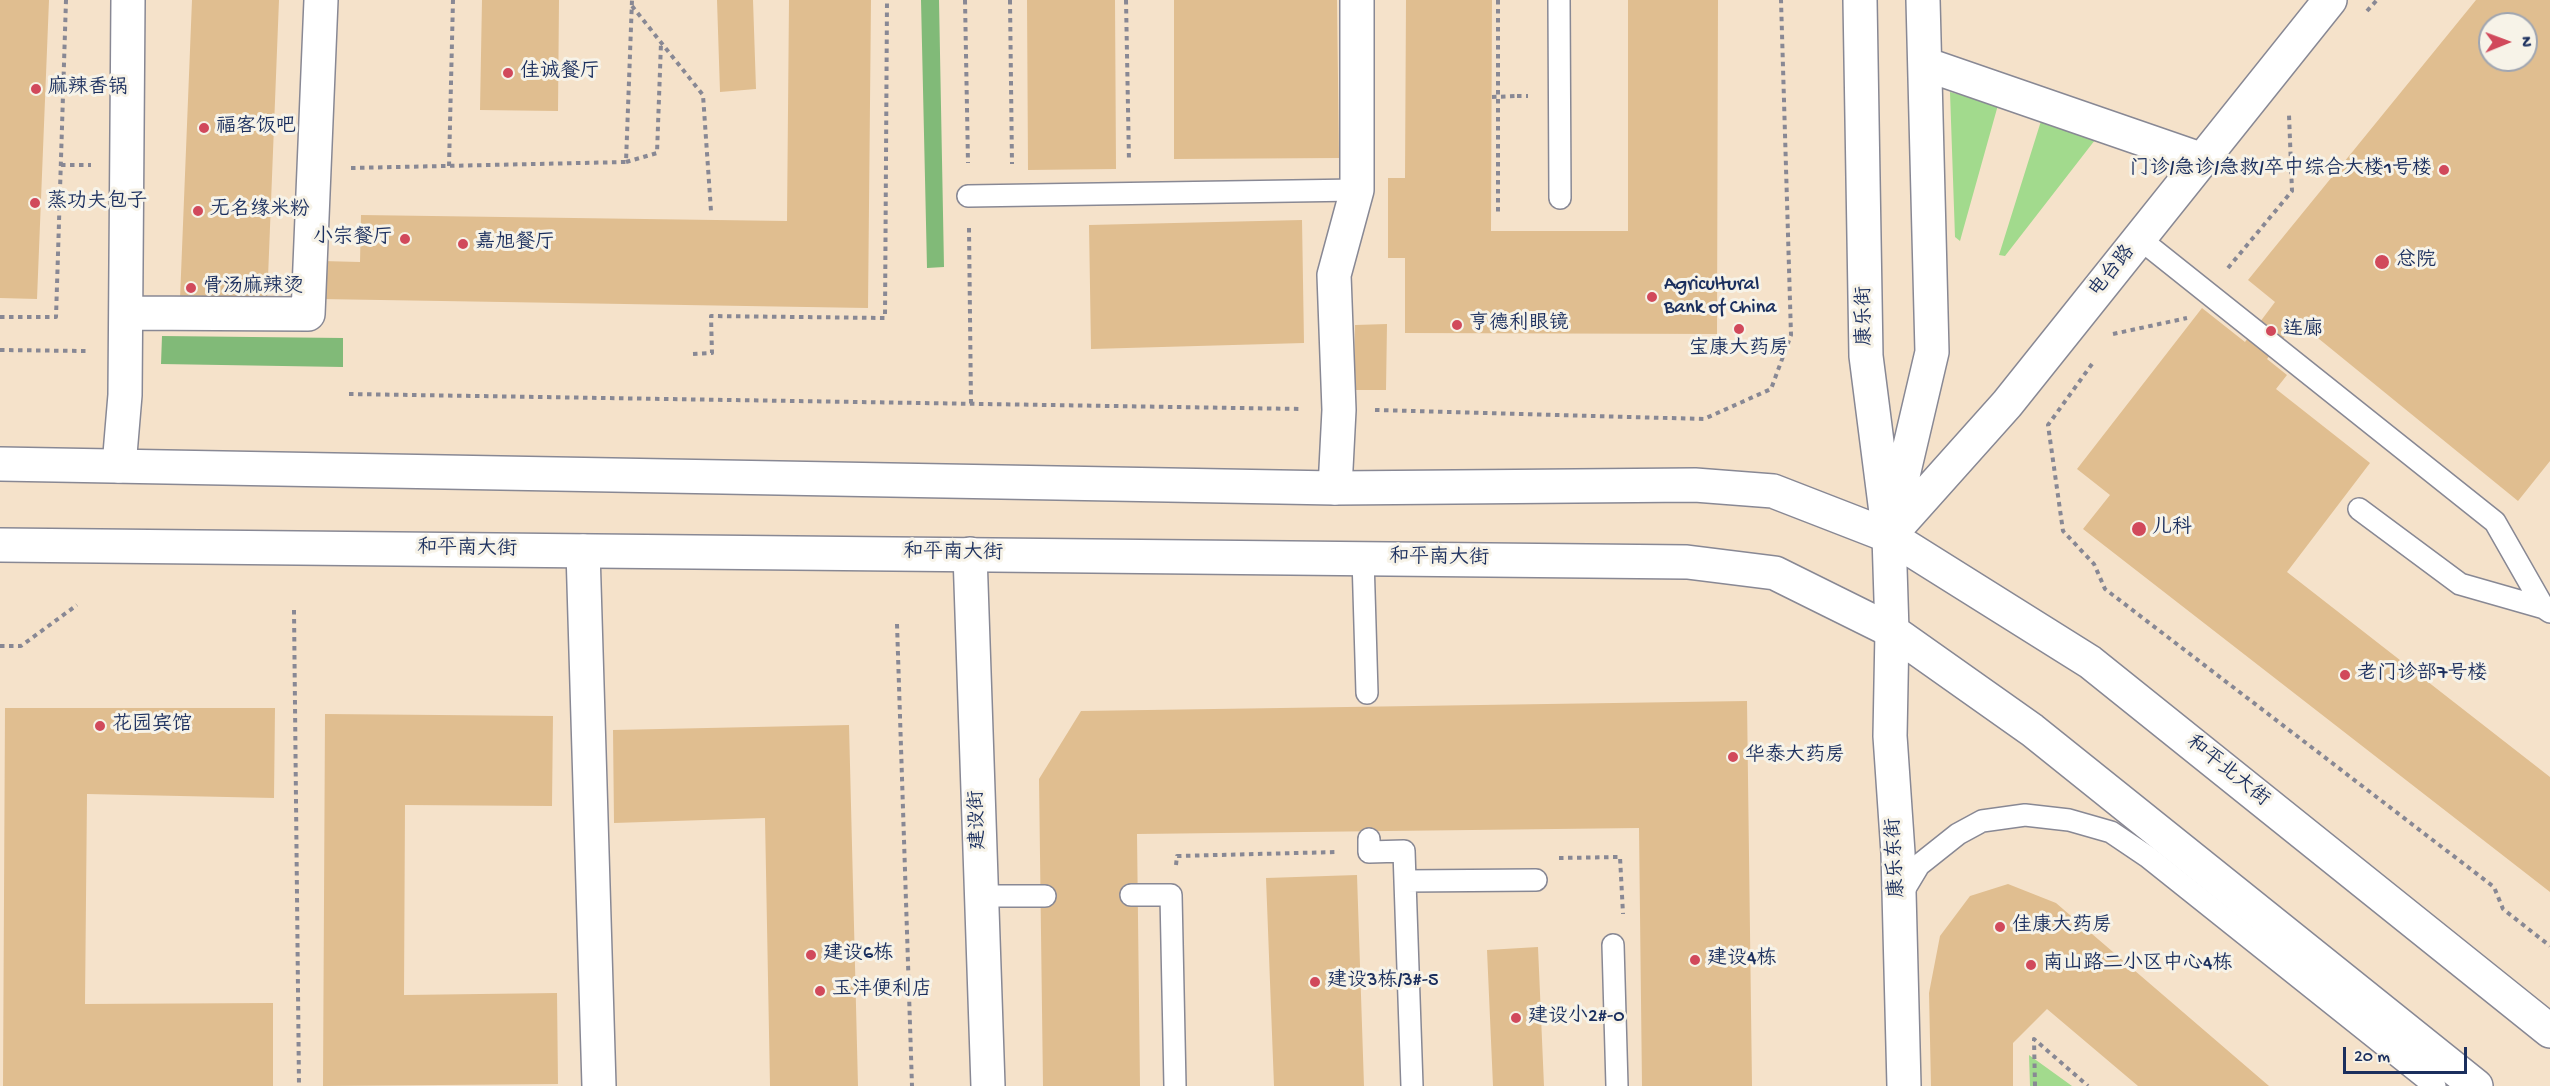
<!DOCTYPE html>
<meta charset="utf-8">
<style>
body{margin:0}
#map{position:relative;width:2550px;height:1086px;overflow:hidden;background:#f5e2ca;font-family:"Gochi Hand",sans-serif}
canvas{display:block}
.north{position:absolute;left:2478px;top:12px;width:60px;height:60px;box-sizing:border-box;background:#f7f3e8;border:2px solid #9fa5b1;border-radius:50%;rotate:89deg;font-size:16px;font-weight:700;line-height:24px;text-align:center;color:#1b2f5e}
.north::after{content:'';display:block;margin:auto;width:21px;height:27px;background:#d1495b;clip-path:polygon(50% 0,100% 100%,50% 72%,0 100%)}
.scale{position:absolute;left:2343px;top:1047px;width:124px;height:27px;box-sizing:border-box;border:3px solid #1b2f5e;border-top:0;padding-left:8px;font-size:18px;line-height:21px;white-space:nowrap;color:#1b2f5e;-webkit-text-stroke:4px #f7f3e8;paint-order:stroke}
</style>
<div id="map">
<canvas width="2550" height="1086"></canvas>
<div class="north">N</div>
<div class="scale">20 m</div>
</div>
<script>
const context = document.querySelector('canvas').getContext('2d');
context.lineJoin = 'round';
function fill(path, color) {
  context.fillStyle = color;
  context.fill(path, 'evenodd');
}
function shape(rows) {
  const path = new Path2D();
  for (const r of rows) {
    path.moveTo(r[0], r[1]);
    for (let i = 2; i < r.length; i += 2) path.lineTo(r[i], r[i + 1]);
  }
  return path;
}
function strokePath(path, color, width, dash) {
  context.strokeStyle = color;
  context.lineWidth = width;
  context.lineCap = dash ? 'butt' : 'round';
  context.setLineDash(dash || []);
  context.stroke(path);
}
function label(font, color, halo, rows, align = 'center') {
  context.font = font + ' "Gochi Hand","LXGW WenKai TC",sans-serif';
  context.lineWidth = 6;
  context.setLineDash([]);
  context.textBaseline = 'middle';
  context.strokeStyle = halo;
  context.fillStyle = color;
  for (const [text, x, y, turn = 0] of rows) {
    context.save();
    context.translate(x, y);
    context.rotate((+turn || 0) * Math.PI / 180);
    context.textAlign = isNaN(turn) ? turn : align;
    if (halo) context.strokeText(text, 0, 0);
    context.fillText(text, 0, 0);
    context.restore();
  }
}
const green = shape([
 [1950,92,1998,105,1960,241,1955,237],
 [2041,121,2095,140,2005,256,1999,255],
 [2029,1055,2072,1086,2030,1086]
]);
const forest = shape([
 [921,0,939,0,944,267,927,268],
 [162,336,343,338,343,367,161,364]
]);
const building = shape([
 [0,0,49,0,37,299,0,298],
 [192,0,279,0,267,303,180,299],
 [482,0,559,0,558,111,480,110],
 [717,0,753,0,756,89,720,92],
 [789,0,871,0,868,308,320,299,322,261,360,262,361,215,787,221],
 [1027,0,1115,0,1116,169,1028,170],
 [1174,0,1337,0,1339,158,1174,159],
 [1406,0,1492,0,1491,231,1628,231,1628,0,1718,0,1717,334,1405,333,1405,258,1388,258,1388,178,1405,178],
 [2476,0,2550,0,2550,461,2518,501,2297,321,2267,359,2287,375,2276,389,2370,463,2287,572,2550,777,2550,892,2083,529,2110,495,2077,469,2202,308,2245,342,2275,302,2248,280],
 [2490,24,2526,24,2526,60,2490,60],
 [1302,220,1304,343,1091,349,1089,225],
 [1387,324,1386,390,1354,390,1355,325],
 [1747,701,1752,1086,1642,1086,1639,828,1137,834,1140,1086,1043,1086,1039,779,1081,711],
 [5,708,275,708,274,798,87,794,85,1004,273,1003,273,1086,3,1086],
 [325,714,553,716,552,806,405,805,404,995,557,993,558,1084,323,1086],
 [849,725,858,1086,770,1086,765,818,614,823,613,730],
 [1357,875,1364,1086,1274,1086,1266,878],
 [2008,884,2056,903,2269,1086,2138,1086,2047,1009,2013,1043,2013,1086,1931,1086,1929,993,1940,936,1970,896],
 [1538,947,1544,1086,1493,1086,1487,950]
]);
const path = shape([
 [965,0,968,163],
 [1010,0,1012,164],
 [1126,0,1129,162],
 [1498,0,1498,213],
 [632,6,703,95,711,211],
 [2367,11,2377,0],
 [1517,96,1528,96],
 [626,162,657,153,661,43],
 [61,165,91,165],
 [449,166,453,0],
 [351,168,626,162,632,0],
 [969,228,971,404],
 [2228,268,2292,191,2289,115],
 [0,317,56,317,66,0],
 [2113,334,2187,318],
 [0,350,86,351],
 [693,354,712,353,711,316,885,318,887,0],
 [2092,364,2048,425,2063,531,2094,564,2105,589,2494,887,2503,909,2550,946],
 [349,394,1302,409],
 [1375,410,1704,419,1771,389,1791,335,1781,0],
 [294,610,299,1086],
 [897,624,912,1086],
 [0,646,21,646,77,605],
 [1559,858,1620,857,1623,914],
 [1176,865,1177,856,1337,852],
 [2035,1086,2034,1039,2088,1086]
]);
const lane = shape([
 [1559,0,1560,198],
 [968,196,1357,190],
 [2140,239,2495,522,2544,608],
 [2359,509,2460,584,2544,608,2550,612],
 [1363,558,1367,693],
 [1369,839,1369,852,1404,851,1405,881],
 [1131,895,1171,895,1175,1086],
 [1901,895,1919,865,1958,834,1982,821,2025,815,2069,820,2111,832,2148,857,2435,1086],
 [982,896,1045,896],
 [1613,945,1617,1086],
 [1412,1086,1405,881,1536,880]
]);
const street = shape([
 [126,313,308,314,321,0],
 [119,466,125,395,128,0],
 [1335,488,1339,410,1334,275,1357,190,1357,0],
 [583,551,599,1086],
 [970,554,988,1086]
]);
const secondary = shape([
 [1860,0,1866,356,1889,536,1892,631,1890,736,1898,853,1904,1086],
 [1925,64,2203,160],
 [1894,514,1932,352,1923,0],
 [1889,536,2090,662,2550,1031],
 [1889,536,2007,404,2330,0],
 [1892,631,2032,730,2476,1086]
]);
const primary = shape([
 [0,464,1335,488,1695,485,1773,491,1889,536],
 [0,545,1687,562,1775,573,1892,631]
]);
const pathBridge = shape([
 [1492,97,1517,96]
]);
const markers = [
 [508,73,6,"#d1495b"],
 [36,89,6,"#d1495b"],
 [204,128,6,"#d1495b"],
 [2444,170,6,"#d1495b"],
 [35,203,6,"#d1495b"],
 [198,211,6,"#d1495b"],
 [405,239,6,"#d1495b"],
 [463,244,6,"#d1495b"],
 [2382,262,8,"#d1495b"],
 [191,288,6,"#d1495b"],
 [1652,297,6,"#d1495b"],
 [1457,325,6,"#d1495b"],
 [1739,329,6,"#d1495b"],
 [2271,331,6,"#d1495b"],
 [2139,529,8,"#d1495b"],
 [2345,675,6,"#d1495b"],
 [100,726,6,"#d1495b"],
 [1733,757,6,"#d1495b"],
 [2000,927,6,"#d1495b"],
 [811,955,6,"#d1495b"],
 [1695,960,6,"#d1495b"],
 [2031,965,6,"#d1495b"],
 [1315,982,6,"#d1495b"],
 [820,991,6,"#d1495b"],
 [1516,1018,6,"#d1495b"]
];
const poiNames = [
 ["佳诚餐厅",520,73],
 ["麻辣香锅",48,89],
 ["福客饭吧",216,128],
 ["门诊/急诊/急救/卒中综合大楼1号楼",2432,170,"right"],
 ["蒸功夫包子",47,203],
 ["无名缘米粉",210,211],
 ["小宗餐厅",393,239,"right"],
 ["嘉旭餐厅",475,244],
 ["总院",2396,262],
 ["Agricultural",1664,286],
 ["Bank of China",1664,309],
 ["骨汤麻辣烫",203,288],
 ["亨德利眼镜",1469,325],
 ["连廊",2283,331],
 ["宝康大药房",1739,350,"center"],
 ["儿科",2152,529],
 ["老门诊部7号楼",2357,675],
 ["花园宾馆",112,726],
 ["华泰大药房",1745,757],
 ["佳康大药房",2012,927],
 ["建设6栋",823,955],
 ["建设4栋",1707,960],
 ["南山路二小区中心4栋",2043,965],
 ["建设3栋/3#-5",1327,982],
 ["玉沣便利店",832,991],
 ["建设小2#-0",1528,1018]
];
const streetNames = [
 ["电台路",2113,272,-51],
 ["康乐街",1866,316,-91],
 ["和平南大街",467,550,1],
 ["和平南大街",953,554,1],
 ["和平南大街",1439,559,1],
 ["和平北大街",2227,772,39],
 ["建设街",979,820,-92],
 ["康乐东街",1897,858,-93]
];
fill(green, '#a2da8d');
fill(forest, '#81ba78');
fill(building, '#e0be90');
strokePath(lane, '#888894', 24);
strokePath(street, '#888894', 36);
strokePath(secondary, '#888894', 36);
strokePath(primary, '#888894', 36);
strokePath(path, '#888894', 4, [4.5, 4.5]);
strokePath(lane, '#fff', 21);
strokePath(street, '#fff', 33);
strokePath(secondary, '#fff', 33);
strokePath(primary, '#fff', 33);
strokePath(pathBridge, '#888894', 4, [4.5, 4.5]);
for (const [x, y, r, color] of markers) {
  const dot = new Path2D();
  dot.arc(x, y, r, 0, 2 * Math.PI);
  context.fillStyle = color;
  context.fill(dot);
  strokePath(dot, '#f7f3e8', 2);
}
label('20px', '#1b2f5e', '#f7f3e8', poiNames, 'left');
label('20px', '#1b2f5e', '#f7f3e8', streetNames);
</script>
